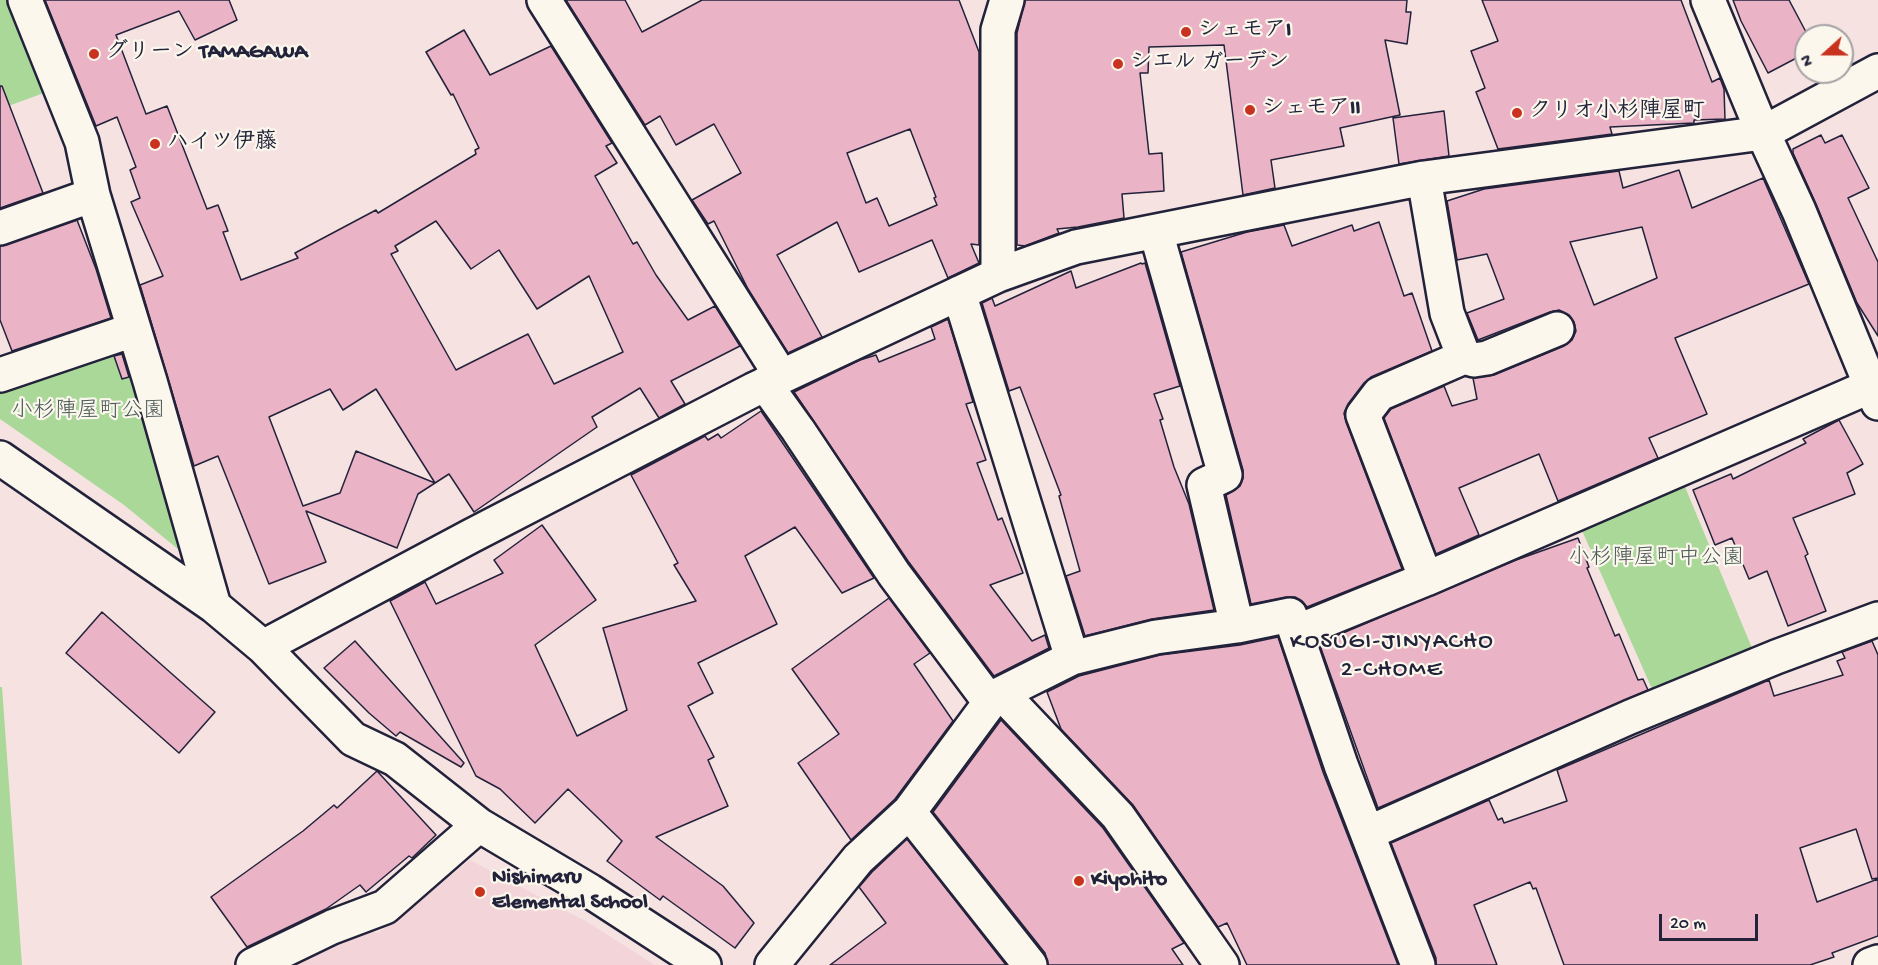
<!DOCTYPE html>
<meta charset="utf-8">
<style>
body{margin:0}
#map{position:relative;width:1878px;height:965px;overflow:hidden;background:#f6e3e1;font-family:"Gochi Hand",sans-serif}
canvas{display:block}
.north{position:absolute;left:1794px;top:24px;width:60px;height:60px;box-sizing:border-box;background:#fbf7ec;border:2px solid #a4a2a5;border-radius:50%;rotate:249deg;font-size:16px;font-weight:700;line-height:24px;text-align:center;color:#22223b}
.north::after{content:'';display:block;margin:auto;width:21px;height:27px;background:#c8321e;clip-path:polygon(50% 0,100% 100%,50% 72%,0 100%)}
.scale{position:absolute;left:1659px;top:914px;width:99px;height:27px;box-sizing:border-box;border:3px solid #22223b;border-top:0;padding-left:8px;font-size:18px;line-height:21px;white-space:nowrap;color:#22223b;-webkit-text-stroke:4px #fbf7ec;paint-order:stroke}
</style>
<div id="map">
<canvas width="1878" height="965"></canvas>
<div class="north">N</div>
<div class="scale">20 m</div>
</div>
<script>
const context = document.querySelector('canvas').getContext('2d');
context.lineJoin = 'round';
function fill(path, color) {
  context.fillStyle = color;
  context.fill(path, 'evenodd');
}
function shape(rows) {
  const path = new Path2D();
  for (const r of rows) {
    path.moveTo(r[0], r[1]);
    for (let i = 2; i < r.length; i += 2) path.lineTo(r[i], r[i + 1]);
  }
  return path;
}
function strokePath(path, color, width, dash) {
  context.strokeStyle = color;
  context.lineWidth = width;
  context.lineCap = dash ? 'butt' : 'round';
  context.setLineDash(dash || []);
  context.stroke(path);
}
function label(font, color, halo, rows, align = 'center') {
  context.font = font + ' "Gochi Hand","Klee One",sans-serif';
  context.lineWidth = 4.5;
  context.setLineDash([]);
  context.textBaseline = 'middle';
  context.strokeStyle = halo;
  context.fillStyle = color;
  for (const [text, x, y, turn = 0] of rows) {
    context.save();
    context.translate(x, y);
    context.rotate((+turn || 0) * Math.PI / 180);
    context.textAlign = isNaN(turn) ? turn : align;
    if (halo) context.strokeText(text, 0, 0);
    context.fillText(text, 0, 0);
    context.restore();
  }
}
const built = shape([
 [470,860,589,923,655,965,276,965,359,927,378,933]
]);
const green = shape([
 [0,0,14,0,52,90,0,109],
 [126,341,184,554,124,505,0,419,0,384],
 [1683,482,1757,660,1656,698,1580,526],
 [0,687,2,687,22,965,0,965]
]);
const building = shape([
 [45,0,229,0,237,20,195,40,179,11,116,35,146,114,167,106,207,209,218,205,228,231,223,232,241,280,298,258,295,253,376,210,378,213,476,154,475,150,479,148,453,94,451,95,426,52,464,30,490,75,551,46,612,143,606,146,617,163,595,176,633,244,637,242,656,275,688,320,715,306,740,346,671,381,685,404,659,418,640,388,592,417,597,427,474,512,449,474,418,494,397,548,306,511,326,562,269,584,218,456,194,466,140,285,163,276,131,202,140,198,130,170,136,167,117,117,96,126,45,0],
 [436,221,471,269,499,250,537,309,589,276,623,352,554,384,528,334,456,370,391,254,398,251,395,246,436,221],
 [330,389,343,410,376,389,435,483,356,451,340,493,303,506,269,417,330,389],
 [566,0,625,0,642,32,702,0,959,0,979,52,979,245,971,244,979,263,948,278,932,240,859,272,837,222,777,255,822,337,788,353,748,289,714,221,708,224,692,200,741,173,714,124,676,145,660,116,645,125,566,0],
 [910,129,936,197,934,198,937,205,889,226,877,198,866,203,847,153,910,129],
 [1025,0,1407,0,1406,12,1411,12,1407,44,1385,40,1400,115,1340,128,1344,146,1271,160,1275,188,1243,195,1224,45,1149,47,1148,73,1140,73,1149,154,1162,153,1164,191,1122,194,1124,218,1078,227,1057,229,1059,233,1025,246,1017,245,1017,33,1025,0],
 [1482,0,1681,0,1712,82,1720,78,1724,89,1725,119,1694,120,1694,123,1610,127,1612,134,1498,149,1476,92,1485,88,1471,51,1498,41,1482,0],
 [1733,0,1789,0,1806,32,1806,53,1768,73,1741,21,1733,0],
 [0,86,2,86,43,193,0,208,0,86],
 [1444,111,1449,156,1399,164,1393,118,1444,111],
 [1821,135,1825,143,1842,135,1869,188,1848,198,1878,262,1878,336,1857,303,1816,204,1793,153,1793,149,1821,135],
 [1679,170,1692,208,1763,178,1809,284,1675,338,1707,414,1649,438,1658,458,1558,501,1539,454,1459,488,1479,535,1436,554,1384,418,1391,409,1444,386,1452,406,1477,399,1473,378,1494,375,1564,346,1572,340,1576,331,1574,322,1569,315,1559,310,1550,312,1478,340,1467,313,1504,299,1487,254,1457,260,1447,201,1484,189,1619,171,1623,188,1679,170],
 [1642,227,1657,278,1594,305,1570,242,1642,227],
 [77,220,96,269,111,318,12,351,0,320,0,246,77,220],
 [1379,222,1404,296,1412,293,1432,351,1371,377,1364,383,1348,404,1344,413,1346,422,1402,569,1307,607,1302,601,1295,597,1286,597,1251,604,1226,495,1240,486,1243,478,1243,470,1181,252,1247,232,1284,225,1292,246,1352,225,1354,231,1379,222],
 [1141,263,1142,264,1145,263,1180,386,1154,394,1163,419,1160,420,1174,467,1189,504,1214,610,1152,619,1085,636,1066,576,1080,571,1059,496,1061,495,1020,387,1009,391,982,303,992,298,995,306,1071,271,1076,288,1141,263],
 [948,319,973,402,966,404,986,460,977,463,998,520,1002,518,1023,573,990,585,1032,641,1045,635,1049,648,994,676,908,561,794,392,860,360,876,355,879,362,935,339,931,327,948,319],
 [122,354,129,377,122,379,114,356,122,354],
 [761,411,874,578,842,593,795,527,745,556,777,624,698,663,713,693,688,706,714,757,708,760,728,806,656,837,723,886,754,923,735,948,663,896,660,900,607,861,622,841,568,789,535,823,500,789,476,776,390,601,425,582,436,604,503,573,494,560,542,525,596,600,535,645,577,736,627,710,603,628,696,601,674,565,678,563,631,475,705,436,708,440,718,434,721,438,761,411],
 [1839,420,1863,464,1847,473,1855,494,1793,518,1808,554,1805,556,1826,611,1788,626,1767,571,1749,579,1732,538,1715,545,1693,490,1731,474,1733,479,1806,443,1803,439,1839,420],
 [1578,538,1589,567,1587,568,1615,636,1619,634,1638,680,1643,679,1648,690,1378,808,1319,643,1516,560,1578,538],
 [889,598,930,653,914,664,953,721,895,799,851,840,798,763,839,734,792,669,889,598],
 [102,612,215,712,179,753,66,653,102,612],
 [1278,637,1323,772,1398,965,1247,965,1227,923,1218,927,1133,805,1061,729,1047,692,1079,676,1160,655,1240,645,1278,637],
 [355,641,464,763,461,767,400,732,396,736,369,713,324,668,355,641],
 [1872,641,1878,655,1878,878,1872,879,1856,829,1800,848,1817,902,1878,879,1878,936,1832,953,1834,957,1810,965,1564,965,1536,888,1533,889,1530,882,1474,905,1497,965,1436,965,1436,958,1391,843,1489,800,1498,820,1502,818,1504,823,1567,801,1557,770,1769,680,1774,696,1843,675,1837,661,1845,658,1842,652,1872,641],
 [1001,720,1103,828,1184,943,1172,949,1183,965,1048,965,1045,953,933,812,1001,720],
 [377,771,436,835,412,858,409,856,366,892,360,885,326,909,247,947,211,897,303,831,334,805,337,808,377,771],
 [907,839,1006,965,830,965,886,923,859,887,872,872,907,839]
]);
const minor = shape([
 [25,0,82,142,93,195,150,381,214,606],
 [544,0,781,376],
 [1708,0,1763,133,1799,211,1878,403],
 [1424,178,1447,313,1464,357],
 [0,228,93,195],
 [1156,232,1225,475,1204,485,1237,626],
 [998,275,998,30,1007,0],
 [959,293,1072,658],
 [0,375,133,330],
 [765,384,798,430,894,574,983,693,988,697,1008,700,1118,816,1222,965],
 [0,458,214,606,263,647,353,739,395,759,479,825,590,891,704,965],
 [1426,579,1363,415,1379,394,1464,357,1474,360,1487,358,1557,329],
 [1296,632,1426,579,1871,386],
 [263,647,471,536,753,390,998,275,1076,247,1424,178,1763,133,1878,71],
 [909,812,1030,965],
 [1368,833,1630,717,1776,657,1878,619],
 [253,965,332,927,385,907,479,825],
 [772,965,858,859,909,812,994,697,1072,658,1156,637,1237,626,1290,615,1341,765,1418,965],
 [1870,965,1878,962]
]);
const markers = [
 [1186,32,6,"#c8321e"],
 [94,54,6,"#c8321e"],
 [1118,64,6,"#c8321e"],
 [1250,110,6,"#c8321e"],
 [1517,113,6,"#c8321e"],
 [155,144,6,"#c8321e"],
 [1079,881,6,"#c8321e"],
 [480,892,6,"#c8321e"]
];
const poiNames = [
 ["シェモアI",1198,32],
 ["グリーン TAMAGAWA",106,54],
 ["シエル ガーデン",1130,64],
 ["シェモアII",1262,110],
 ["クリオ小杉陣屋町",1529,113],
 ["ハイツ伊藤",167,144],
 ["Nishimaru",492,879],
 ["Elemental School",492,904],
 ["Kiyohito",1091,881]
];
const parkNames = [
 ["小杉陣屋町公園",88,413],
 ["小杉陣屋町中公園",1656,560]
];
const neighbourhoodNames = [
 ["KOSUGI-JINYACHO",1392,643],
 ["2-CHOME",1392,671]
];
fill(built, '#f3d5d9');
fill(green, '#a9d898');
fill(building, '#ebb3c6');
strokePath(building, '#22223b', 1.5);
strokePath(minor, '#22223b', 38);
strokePath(minor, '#fbf7ec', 33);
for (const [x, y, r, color] of markers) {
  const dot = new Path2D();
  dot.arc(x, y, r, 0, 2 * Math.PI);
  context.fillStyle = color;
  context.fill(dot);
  strokePath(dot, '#fbf7ec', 2);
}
label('bold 22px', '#22223b', '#fbf7ec', poiNames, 'left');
label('22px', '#4a5957', '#fbf7ec', parkNames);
context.letterSpacing = '1.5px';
label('24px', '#22223b', '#fbf7ec', neighbourhoodNames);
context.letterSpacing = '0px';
</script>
